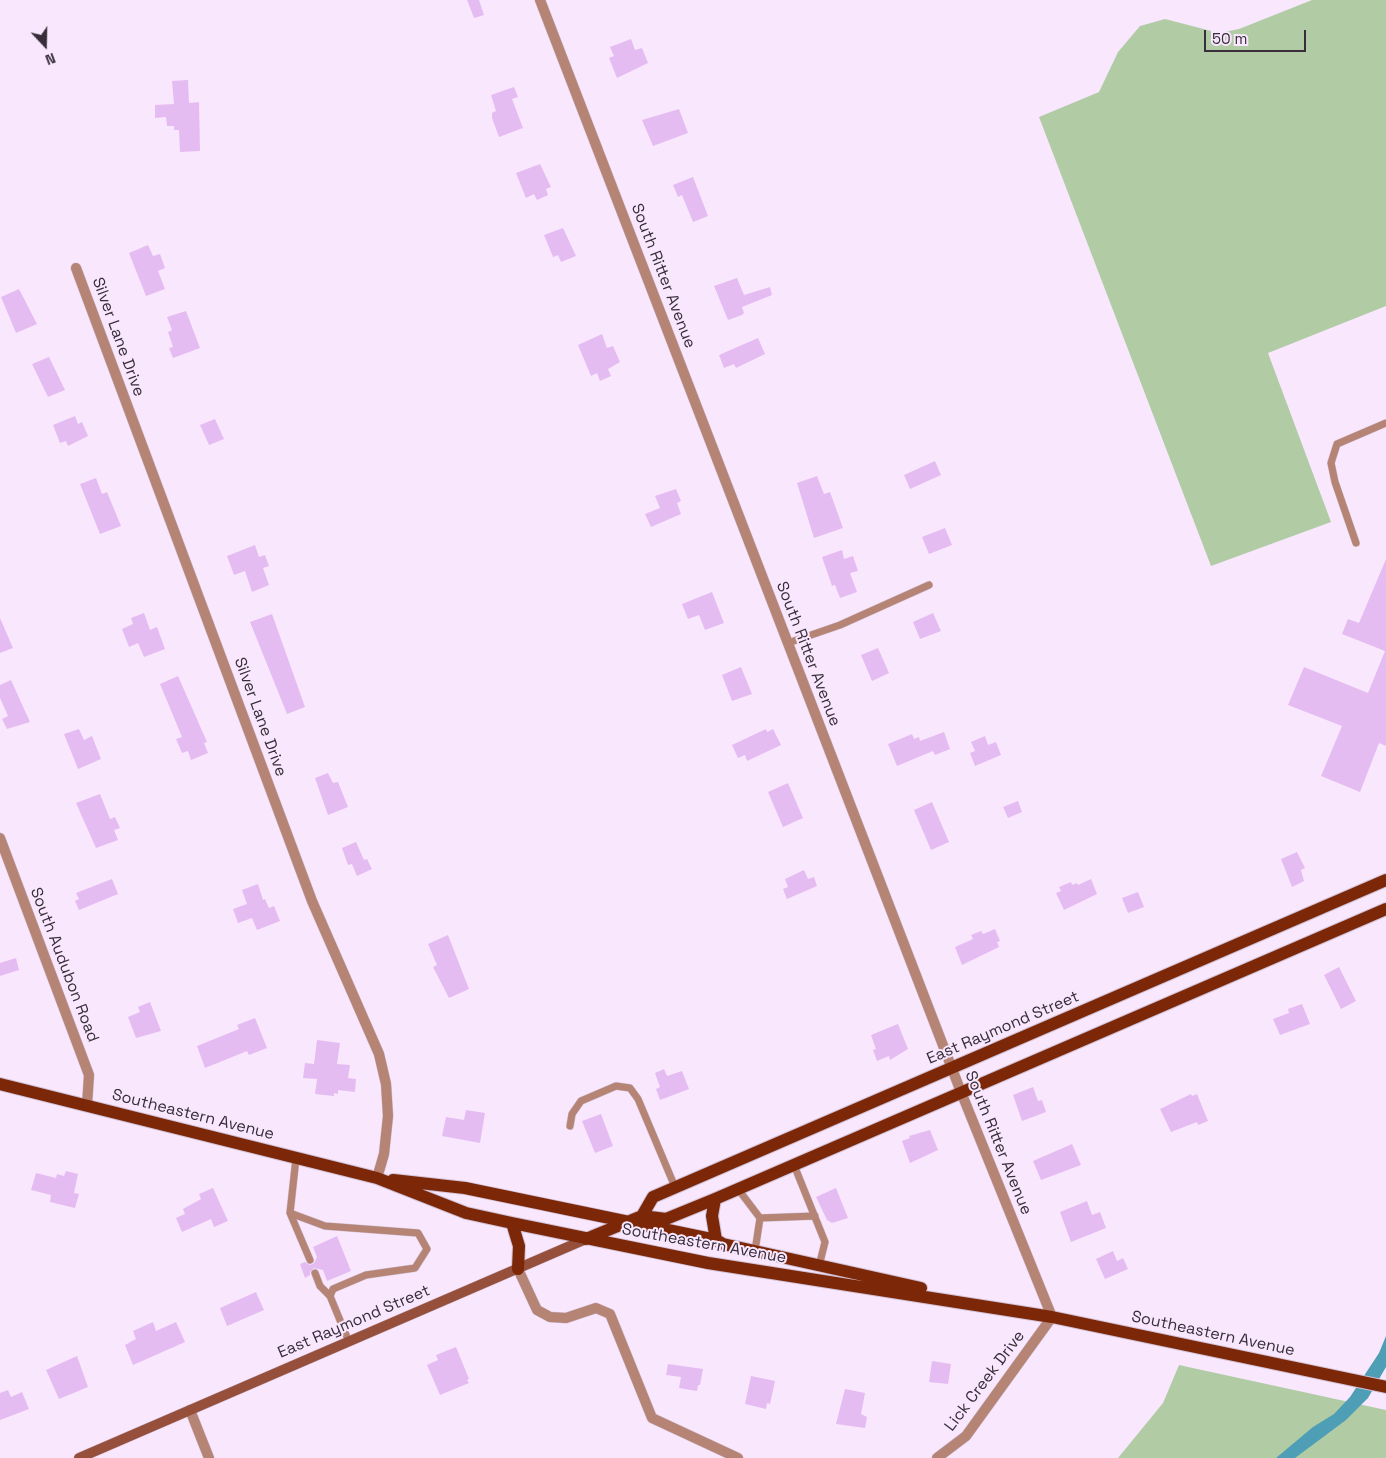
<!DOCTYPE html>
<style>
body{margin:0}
#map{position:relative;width:1386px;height:1458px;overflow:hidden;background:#f9e7fe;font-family:"Space Grotesk",sans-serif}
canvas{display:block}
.north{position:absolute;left:20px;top:20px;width:50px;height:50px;-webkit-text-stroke:4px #f9e7fe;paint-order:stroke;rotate:159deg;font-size:14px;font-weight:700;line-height:20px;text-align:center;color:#372e39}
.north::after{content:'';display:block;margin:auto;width:18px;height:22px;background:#372e39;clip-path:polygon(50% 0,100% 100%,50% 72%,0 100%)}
.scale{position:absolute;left:1204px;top:30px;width:102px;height:22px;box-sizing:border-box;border:2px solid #372e39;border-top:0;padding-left:6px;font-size:15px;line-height:18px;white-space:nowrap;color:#372e39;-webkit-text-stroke:4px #f9e7fe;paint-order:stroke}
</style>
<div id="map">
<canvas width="1386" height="1458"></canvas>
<div class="north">N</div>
<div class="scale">50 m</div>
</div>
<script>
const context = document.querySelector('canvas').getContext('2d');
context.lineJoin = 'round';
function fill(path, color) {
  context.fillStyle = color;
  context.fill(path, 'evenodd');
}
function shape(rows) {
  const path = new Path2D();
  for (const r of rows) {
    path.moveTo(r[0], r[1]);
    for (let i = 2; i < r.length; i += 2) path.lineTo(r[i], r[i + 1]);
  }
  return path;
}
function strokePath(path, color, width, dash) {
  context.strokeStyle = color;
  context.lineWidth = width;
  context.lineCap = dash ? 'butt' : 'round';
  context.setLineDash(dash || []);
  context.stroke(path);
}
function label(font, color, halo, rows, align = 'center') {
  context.font = font + ' "Space Grotesk",sans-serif';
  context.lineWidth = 4;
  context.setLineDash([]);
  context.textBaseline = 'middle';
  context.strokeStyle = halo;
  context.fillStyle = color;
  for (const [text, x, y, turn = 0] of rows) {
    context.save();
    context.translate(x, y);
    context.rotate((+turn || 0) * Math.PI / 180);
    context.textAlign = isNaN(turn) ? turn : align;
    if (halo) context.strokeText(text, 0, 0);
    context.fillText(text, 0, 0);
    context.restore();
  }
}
const green = shape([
 [1312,0,1386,0,1386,306,1268,353,1331,522,1211,566,1039,117,1099,92,1118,52,1140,26,1165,19,1219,33,1239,29],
 [1179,1365,1386,1410,1386,1458,1118,1458,1163,1403]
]);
const water = shape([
 [1386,1336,1386,1367,1368,1398,1346,1420,1295,1458,1276,1458,1313,1427,1334,1414,1350,1397,1379,1353]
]);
const building = shape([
 [467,0,479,0,484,15,474,18],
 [631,39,635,50,642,48,648,63,617,78,609,58,614,56,610,47],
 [188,80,189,103,199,102,200,151,180,152,179,130,174,130,174,126,167,126,166,117,155,118,155,105,174,104,172,81],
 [514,87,518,97,512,99,523,128,499,137,492,118,492,113,496,111,491,95],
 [679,109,688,133,653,146,642,120],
 [540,164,551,187,546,189,548,195,537,200,534,194,526,198,516,173],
 [693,177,708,216,693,222,682,195,678,197,673,185],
 [563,228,576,256,561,262,558,255,553,257,544,235],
 [148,245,153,256,160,254,165,268,158,271,165,289,146,296,129,253],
 [737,278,744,295,770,287,772,295,742,307,744,313,742,315,728,320,714,286],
 [19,289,37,324,16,333,1,297],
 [186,311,200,348,173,358,169,348,173,347,168,332,172,330,167,317],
 [602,334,607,348,613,346,620,362,608,369,611,376,600,381,597,373,591,376,578,345],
 [758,338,765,354,736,368,734,364,724,368,719,355],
 [49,357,65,390,48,397,32,364],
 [75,416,78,424,82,422,88,436,68,446,66,441,60,443,53,425],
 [215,419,224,439,209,445,200,425],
 [935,461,941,475,910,489,904,475],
 [817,476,824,494,830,492,843,528,814,538,797,483],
 [96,478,102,494,107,492,121,526,100,534,80,484],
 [676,489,681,501,677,503,681,514,651,527,645,514,660,508,655,496],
 [945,528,952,545,929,554,922,537],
 [255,545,259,557,265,555,269,566,263,568,269,585,252,592,245,571,234,575,227,556],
 [842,550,844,559,853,556,858,571,850,573,857,592,840,598,835,585,832,586,822,557],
 [1386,559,1386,746,1379,743,1360,792,1321,776,1342,726,1288,705,1304,667,1368,693,1385,651,1342,634,1348,619,1359,623],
 [712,592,724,623,705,630,699,615,688,619,682,604],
 [144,613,150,630,157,627,165,649,144,657,138,643,129,647,122,629,133,624,131,618],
 [933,613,941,631,920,639,913,622],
 [272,614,305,707,287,714,250,622],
 [0,618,13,648,0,653],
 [878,648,889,673,872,681,861,655],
 [741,667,752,694,732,701,722,675],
 [178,676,207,742,204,743,208,753,191,760,188,751,182,753,176,739,182,737,160,684],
 [11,680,30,722,7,729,2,719,8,716,0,698,0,685],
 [79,729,84,740,92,736,101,759,78,769,64,734],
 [766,729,767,732,773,729,781,745,747,761,745,755,738,758,732,745],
 [944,732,950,749,935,755,933,751,897,766,888,744,912,734,914,739,919,737,920,741],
 [985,736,988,745,996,742,1001,755,975,766,970,753,975,751,971,742],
 [328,773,333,783,338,782,348,807,328,815,315,778],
 [788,783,803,818,783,827,768,792],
 [100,794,110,819,115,817,120,828,114,830,118,840,96,848,76,803],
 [1018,801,1022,812,1008,818,1003,807],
 [932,802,949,842,931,850,914,810],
 [356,842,364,860,367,859,372,869,357,876,352,864,348,865,342,848],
 [1297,852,1305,868,1301,870,1304,881,1292,887,1281,859],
 [804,870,808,879,814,877,817,886,787,899,783,889,788,887,785,879],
 [112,879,118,894,79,910,75,901,79,899,76,893],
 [1091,879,1097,894,1064,910,1056,893,1061,891,1059,887,1071,882,1072,885,1077,883,1078,885],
 [258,884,263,900,265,899,269,908,274,906,280,921,257,930,252,918,238,923,233,909,247,904,242,890],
 [1138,892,1144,907,1128,913,1122,898],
 [995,929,1000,941,997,942,999,947,962,965,955,947,973,939,971,935,981,931,983,934],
 [448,935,469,989,449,998,433,967,437,965,428,944],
 [16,958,19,970,0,976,0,963],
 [1339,967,1356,1001,1341,1009,1324,975],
 [150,1002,161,1031,136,1038,128,1017,140,1012,138,1007],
 [1302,1004,1310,1024,1280,1035,1273,1019,1289,1013,1288,1009],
 [255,1018,267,1048,249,1055,247,1051,205,1068,197,1046,239,1029,237,1025],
 [898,1024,908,1049,890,1060,889,1056,877,1061,873,1050,876,1049,871,1035],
 [317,1040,340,1043,337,1064,350,1065,348,1078,356,1079,355,1092,338,1090,338,1094,334,1093,334,1096,315,1094,317,1079,303,1078,305,1063,314,1064],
 [664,1069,667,1076,682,1071,689,1089,660,1100,656,1089,660,1087,655,1073],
 [1033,1087,1038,1101,1042,1100,1046,1112,1022,1121,1013,1095],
 [1191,1094,1192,1096,1197,1094,1208,1121,1198,1125,1197,1122,1171,1132,1160,1109],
 [466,1110,485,1113,480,1143,442,1136,446,1117,464,1120],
 [601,1114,613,1146,595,1153,582,1121],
 [930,1130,938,1150,910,1163,902,1141,910,1138,909,1136],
 [1072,1144,1081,1165,1041,1180,1033,1161],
 [66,1171,78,1174,74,1193,79,1194,75,1208,50,1202,51,1195,31,1190,36,1173,56,1178,57,1174,64,1176],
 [213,1188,228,1221,214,1227,211,1219,182,1232,176,1218,185,1214,183,1209,201,1199,199,1194],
 [836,1188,848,1218,832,1223,827,1220,816,1197],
 [1087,1201,1092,1215,1100,1212,1106,1228,1071,1242,1060,1212],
 [337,1236,351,1271,327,1281,323,1270,314,1268,310,1272,310,1275,305,1278,300,1264,305,1262,310,1265,314,1263,317,1257,313,1247],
 [1113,1251,1117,1261,1123,1258,1128,1269,1105,1279,1096,1259],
 [256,1292,264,1310,227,1326,220,1308],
 [153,1322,156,1331,176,1322,185,1342,133,1365,125,1345,136,1339,133,1331],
 [456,1347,469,1379,467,1380,469,1383,440,1395,427,1365,438,1360,436,1355],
 [77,1356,88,1387,59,1399,46,1370],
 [932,1361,951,1364,948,1384,929,1382],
 [668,1364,703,1369,700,1385,698,1385,697,1391,679,1388,681,1377,666,1375],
 [751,1376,775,1381,770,1404,767,1403,766,1409,745,1404],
 [845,1389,865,1393,861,1414,867,1417,865,1428,836,1424],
 [8,1390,11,1397,22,1392,29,1409,0,1420,0,1393]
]);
const service = shape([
 [1356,543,1335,482,1331,463,1337,444,1386,423],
 [788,643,840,625,929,585],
 [570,1126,572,1114,581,1101,616,1086,630,1088,638,1099,675,1187],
 [296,1158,290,1213,325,1226,418,1233,427,1249,415,1268,366,1275,333,1289,330,1296,349,1342],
 [794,1165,825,1242,819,1266],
 [738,1189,760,1218,755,1251],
 [290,1213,310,1260],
 [760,1218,815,1216],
 [315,1273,320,1286,330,1296]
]);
const minor = shape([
 [76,268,312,901,379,1054,386,1084,388,1116,384,1154,377,1178],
 [0,838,89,1075,87,1105],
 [518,1269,537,1310,550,1317,566,1318,596,1308,610,1314,652,1418,738,1458],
 [190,1410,209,1458],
 [937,1458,966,1436,1052,1317,961,1092]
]);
const tertiary = shape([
 [540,0,961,1092]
]);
const secondary = shape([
 [79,1458,586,1239]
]);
const primary = shape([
 [0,1084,377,1178,466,1213,512,1223,708,1263,1052,1317,1386,1387],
 [393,1180,465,1188,716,1240,723,1244,921,1288],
 [715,1199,712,1216,716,1240],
 [642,1216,653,1197,1386,880],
 [512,1223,519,1246,518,1269],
 [586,1239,642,1216,666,1219,715,1199,1386,909]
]);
const streetNames = [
 ["South Ritter Avenue",663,276,69],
 ["Silver Lane Drive",118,337,70],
 ["South Ritter Avenue",808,654,69],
 ["Silver Lane Drive",260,717,70],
 ["South Audubon Road",64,965,69],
 ["East Raymond Street",1003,1028,-23],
 ["Southeastern Avenue",193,1115,14],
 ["South Ritter Avenue",998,1143,68],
 ["Southeastern Avenue",704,1244,10],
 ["East Raymond Street",354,1322,-23],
 ["Southeastern Avenue",1213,1334,12],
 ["Lick Creek Drive",985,1381,-53]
];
fill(green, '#b1cca5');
fill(water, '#4e9eb5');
fill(building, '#e5bcf1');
strokePath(service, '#d2c2d7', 8);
strokePath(minor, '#d2c2d7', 11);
strokePath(tertiary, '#d2c2d7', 11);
strokePath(secondary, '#d2c2d7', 11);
strokePath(primary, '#d2c2d7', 14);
strokePath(service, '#b58474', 7);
strokePath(minor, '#b58474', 10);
strokePath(tertiary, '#b58474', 10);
strokePath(secondary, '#954f3a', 10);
strokePath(primary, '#7b2708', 12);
label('16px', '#372e39', '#f9e7fe', streetNames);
</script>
